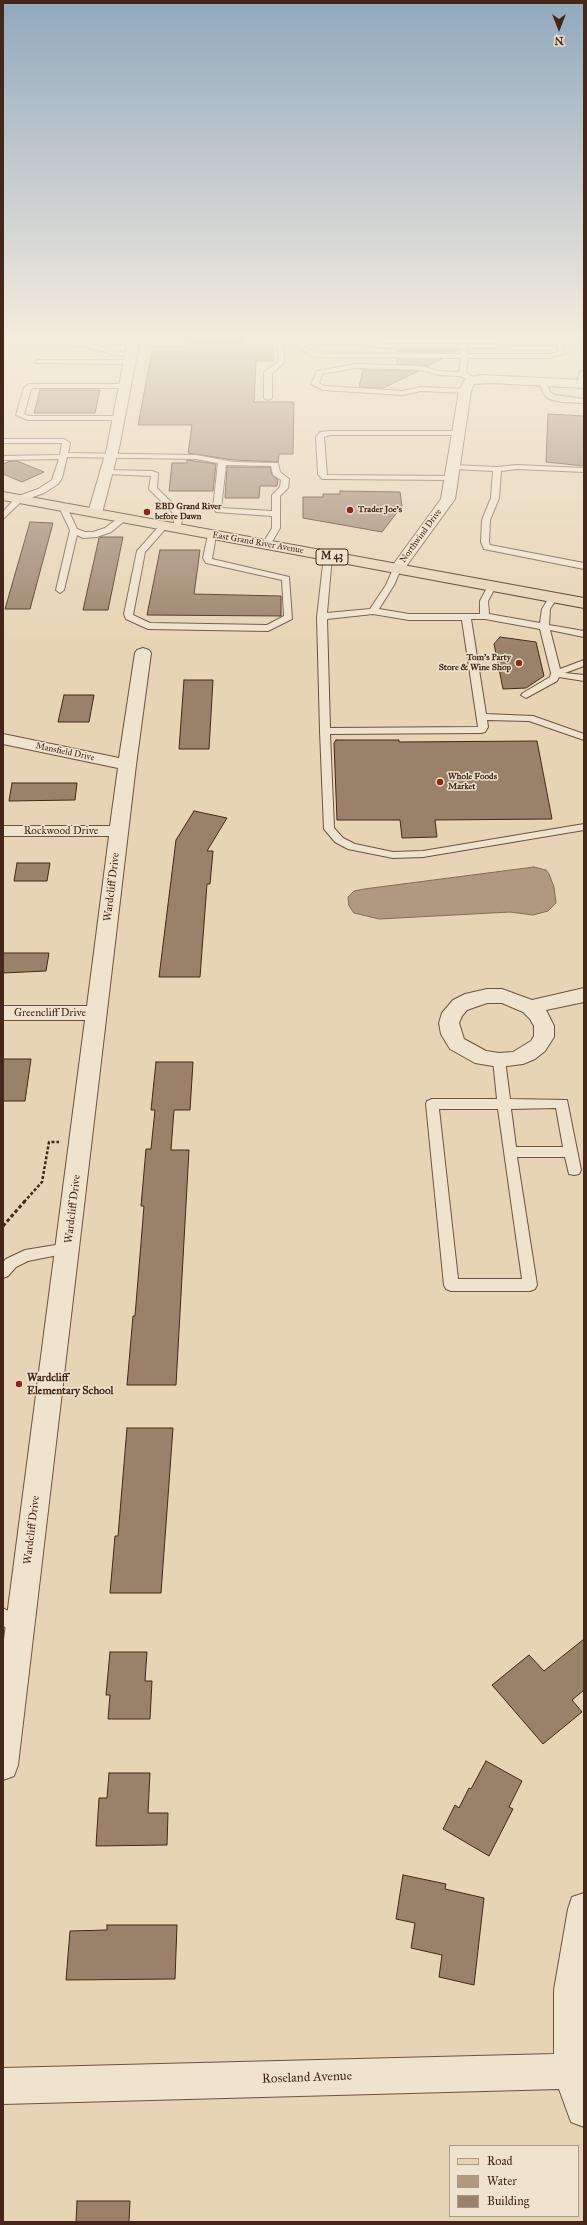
<!DOCTYPE html>
<style>
body{margin:0}
#map{position:relative;width:587px;height:2225px;overflow:hidden;background:#e7d4b4;font-family:"IM FELL Great Primer",serif}
canvas{display:block}
.frame{position:absolute;inset:0;border:4px solid #452719;pointer-events:none}
.legend{position:absolute;left:449px;top:2145px;width:130px;height:72px;box-sizing:border-box;background:#efe3ce;border:1px solid #ab9886;margin:0;padding:5px 7px;list-style:none;font-size:12px;color:#452719}
.legend li{display:flex;align-items:center;gap:8px;height:20px}
.legend b{width:20px;border:1px solid #ab9886}
.north{position:absolute;left:539px;top:8px;width:40px;height:40px;-webkit-text-stroke:3px #efe3ce;paint-order:stroke;rotate:180deg;font-size:11px;font-weight:700;line-height:16px;text-align:center;color:#452719}
.north::after{content:'';display:block;margin:auto;width:14px;height:18px;background:#452719;clip-path:polygon(50% 0,100% 100%,50% 72%,0 100%)}
</style>
<div id="map">
<canvas width="587" height="2225"></canvas>
<div class="frame"></div>
<ul class="legend">
<li><b style="height:5px;background:#e7d4b4"></b>Road</li>
<li><b style="height:11px;background:#b0997f"></b>Water</li>
<li><b style="height:11px;background:#99816a"></b>Building</li>
</ul>
<div class="north">N</div>
</div>
<script>
const context = document.querySelector('canvas').getContext('2d');
context.lineJoin = 'round';
function fill(path, color) {
  context.fillStyle = color;
  context.fill(path, 'evenodd');
}
function shape(rows) {
  const path = new Path2D();
  for (const r of rows) {
    path.moveTo(r[0], r[1]);
    for (let i = 2; i < r.length; i += 2) path.lineTo(r[i], r[i + 1]);
  }
  return path;
}
function strokePath(path, color, width, dash) {
  context.strokeStyle = color;
  context.lineWidth = width;
  context.lineCap = dash ? 'butt' : 'round';
  context.setLineDash(dash || []);
  context.stroke(path);
}
function label(font, color, halo, rows, align = 'center') {
  context.font = font + ' "IM FELL Great Primer",serif';
  context.lineWidth = 3;
  context.setLineDash([]);
  context.textBaseline = 'middle';
  context.strokeStyle = halo;
  context.fillStyle = color;
  for (const [text, x, y, turn = 0] of rows) {
    context.save();
    context.translate(x, y);
    context.rotate((+turn || 0) * Math.PI / 180);
    context.textAlign = isNaN(turn) ? turn : align;
    if (halo) context.strokeText(text, 0, 0);
    context.fillText(text, 0, 0);
    context.restore();
  }
}
const water = shape([
 [534,867,546,870,549,874,554,887,556,903,548,911,533,915,510,912,379,919,354,913,349,906,348,897,354,891,364,889,534,867]
]);
const building = shape([
 [188,338,243,338,243,344,274,345,273,361,256,361,254,402,294,402,293,454,279,454,278,462,234,460,188,453,192,425,138,425,153,346,187,346,188,338],
 [396,350,459,350,454,352,396,352,396,350],
 [397,359,442,359,428,366,397,364,397,359],
 [363,370,419,371,383,388,359,387,363,370],
 [40,390,100,390,95,413,34,413,40,390],
 [548,414,584,416,584,466,546,462,548,414],
 [187,460,216,464,213,491,169,491,172,463,187,463,187,460],
 [10,461,17,461,44,472,22,482,3,474,3,464,10,461],
 [227,467,270,467,272,475,278,480,277,486,260,486,259,498,225,498,227,467],
 [340,491,400,492,402,506,382,532,303,518,303,497,323,497,323,494,340,494,340,491],
 [30,522,53,523,30,609,5,609,30,522],
 [102,537,123,537,108,610,83,610,99,538,102,537],
 [160,550,200,550,194,594,281,596,281,616,147,615,160,550],
 [500,637,536,642,544,676,526,688,503,689,494,644,500,637],
 [184,680,213,680,209,749,179,749,184,680],
 [64,695,94,695,89,722,58,722,64,695],
 [336,740,399,740,399,742,537,741,552,819,435,820,437,837,402,838,400,820,337,820,334,743,336,740],
 [12,783,77,783,75,800,9,801,12,783],
 [194,811,227,818,207,851,213,851,210,884,207,884,200,977,159,977,176,840,194,811],
 [17,863,50,863,47,881,14,881,17,863],
 [3,953,49,953,46,971,3,973,3,953],
 [3,1059,31,1059,25,1101,3,1101,3,1059],
 [156,1062,193,1062,190,1110,174,1110,171,1150,189,1150,176,1385,127,1385,133,1316,135,1316,144,1206,141,1206,146,1149,151,1149,155,1110,151,1110,156,1062],
 [127,1428,173,1428,161,1593,110,1593,115,1536,118,1536,127,1428],
 [584,1639,584,1690,572,1700,582,1712,543,1744,492,1685,529,1655,544,1671,584,1639],
 [110,1652,147,1652,145,1681,152,1681,150,1719,108,1719,110,1695,106,1695,110,1652],
 [486,1761,522,1781,509,1807,513,1809,489,1856,443,1829,455,1805,459,1808,469,1788,471,1789,486,1761],
 [109,1773,150,1773,148,1813,168,1813,167,1845,96,1846,99,1798,107,1798,109,1773],
 [403,1875,446,1884,445,1889,484,1898,474,1985,439,1977,442,1955,411,1948,415,1923,396,1919,403,1875],
 [107,1925,177,1925,175,1979,66,1980,70,1931,107,1930,107,1925],
 [77,2201,130,2201,129,2222,76,2222,77,2201]
]);
const pathFar1 = shape([
 [24,1202,42,1182,49,1142,59,1142]
]);
const path = shape([
 [3,1226,25,1201]
]);
const service = shape([
 [66,338,72,338,73,342,89,343,115,351,134,354,131,356,114,355,88,347,73,346,67,344,66,338],
 [269,338,276,338,284,346,284,363,272,373,272,398,268,400,264,398,264,372,278,362,278,347,269,338],
 [306,340,363,340,383,344,496,344,509,341,553,341,562,344,565,353,550,358,468,358,466,373,475,378,475,382,472,382,460,376,439,375,421,370,356,368,322,374,319,383,324,386,403,391,421,387,465,389,469,391,465,393,421,391,403,395,323,390,311,384,317,371,356,364,421,366,439,371,459,372,461,358,314,357,298,348,301,342,306,340],
 [307,344,363,344,383,348,460,348,461,354,315,353,305,347,307,344],
 [509,345,553,345,557,346,558,352,550,354,468,354,467,348,496,348,509,345],
 [38,360,129,360,132,362,129,364,36,363,36,361,38,360],
 [584,370,584,383,578,379,580,372,584,370],
 [539,380,545,380,550,392,555,395,584,399,584,403,562,402,549,399,543,393,539,380],
 [29,384,125,384,129,386,125,388,33,388,31,389,24,414,29,416,118,416,122,418,121,420,28,420,16,415,24,388,29,384],
 [330,431,463,431,464,433,460,435,330,435,324,437,327,475,452,476,456,478,452,480,322,479,318,474,316,437,320,432,330,431],
 [3,439,64,439,70,443,68,453,196,455,234,462,278,463,280,472,289,479,288,488,280,496,280,528,269,547,263,547,262,545,272,528,272,516,216,512,213,508,218,463,196,459,67,457,62,478,58,484,44,493,22,501,3,519,3,512,16,497,38,489,52,480,59,459,3,460,3,456,60,455,62,443,3,443,3,439],
 [226,465,271,466,273,475,281,480,280,487,272,495,272,511,221,508,226,465],
 [452,465,497,467,517,465,584,468,584,472,517,469,501,471,499,498,490,520,489,542,490,545,584,563,584,569,484,549,481,542,482,520,491,498,493,471,455,469,451,467,452,465],
 [104,470,152,471,158,473,157,488,183,514,180,530,173,528,175,515,149,489,151,476,107,474,103,472,104,470],
 [60,505,66,505,77,529,85,532,93,532,105,528,121,516,128,518,111,532,97,537,83,538,77,535,64,590,60,593,56,590,70,530,59,507,60,505],
 [161,524,168,526,145,552,133,615,150,623,267,625,284,616,282,580,206,563,203,558,208,535,212,532,216,535,212,559,289,577,292,619,268,631,148,629,126,619,124,614,137,551,161,524],
 [328,553,332,556,327,613,370,609,386,585,393,569,397,566,401,569,394,585,379,609,409,614,480,614,480,601,489,584,492,583,496,586,488,601,489,614,540,623,542,609,550,596,553,595,557,598,550,609,549,625,584,631,584,637,550,630,560,669,584,660,584,666,565,673,584,675,584,681,559,677,557,681,526,698,521,695,523,693,550,677,551,673,540,629,485,619,471,619,486,714,533,716,584,734,584,740,529,721,487,720,488,727,485,732,481,733,330,734,334,828,343,838,355,844,393,852,423,851,584,824,584,830,423,857,393,858,348,849,335,842,324,829,320,731,317,617,324,556,328,553],
 [373,614,409,620,462,620,478,727,330,728,327,619,373,614],
 [499,1056,505,1060,510,1099,567,1100,581,1170,579,1174,574,1175,569,1174,565,1157,517,1157,537,1285,535,1289,530,1291,451,1291,446,1289,444,1285,426,1104,427,1101,432,1099,497,1099,493,1060,499,1056],
 [556,1108,563,1147,516,1147,511,1109,556,1108],
 [439,1109,498,1109,522,1279,458,1279,439,1109],
 [68,1243,73,1244,75,1248,73,1252,28,1261,16,1267,8,1276,3,1278,3,1262,6,1259,25,1250,68,1243],
 [3,1608,26,1621,29,1627,26,1633,20,1635,3,1626,3,1608]
]);
const minor = shape([
 [128,338,140,338,119,448,102,513,95,517,88,513,107,448,128,338],
 [480,375,584,380,584,388,492,383,474,384,471,391,455,499,402,572,392,572,390,569,441,499,459,391,465,379,480,375],
 [143,648,149,650,151,653,136,765,18,1765,14,1776,3,1780,3,1647,85,1020,3,1020,3,1006,87,1006,109,836,3,836,3,826,110,826,118,768,3,744,3,734,119,758,135,653,137,650,143,648],
 [584,988,584,1002,546,1010,554,1026,554,1037,545,1051,535,1059,523,1064,499,1067,475,1063,450,1049,441,1034,439,1023,442,1013,453,1000,465,994,487,989,502,989,532,1000,584,988],
 [487,1003,502,1003,523,1012,530,1019,534,1026,534,1036,531,1041,513,1052,499,1053,486,1051,464,1039,459,1023,462,1016,467,1010,487,1003],
 [584,1893,584,2127,571,2122,559,2089,3,2104,3,2068,554,2054,554,1990,568,1909,572,1897,584,1893]
]);
const primary = shape([
 [3,492,584,598,584,608,3,500,3,492]
]);
const markers = [
 [350,510,4,"#8f2418"],
 [147,512,4,"#8f2418"],
 [519,663,4,"#8f2418"],
 [440,782,4,"#8f2418"],
 [19,1384,4,"#8f2418"]
];
const farPoinames = [
 ["EBD Grand River",155,507],
 ["before Dawn",155,517],
 ["Trader Joe's",358,510],
 ["Tom's Party",511,658,"right"],
 ["Store & Wine Shop",511,668,"right"],
 ["Whole Foods",448,777],
 ["Market",448,787]
];
const farStreetnames = [
 ["Northwind Drive",421,536,-54],
 ["East Grand River Avenue",258,543,10],
 ["Mansfield Drive",65,752,12]
];
const shields = [
 [332,557,32]
];
const shieldNames = [
 ["M 43",332,557]
];
const streetNames = [
 ["Rockwood Drive",61,831],
 ["Wardcliff Drive",112,887,-83],
 ["Greencliff Drive",50,1013],
 ["Wardcliff Drive",73,1209,-83],
 ["Wardcliff Drive",32,1530,-83]
];
const poiNames = [
 ["Wardcliff",27,1378],
 ["Elementary School",27,1391]
];
const nearStreetnames = [
 ["Roseland Avenue",307,2078,-2]
];
fill(water, '#b0997f');
strokePath(water, '#856b56', 1);
fill(building, '#99816a');
strokePath(building, '#452719', 1);
strokePath(service, '#6e5240', 2);
strokePath(minor, '#6e5240', 2);
strokePath(primary, '#452719', 2);
strokePath(pathFar1, '#452719', 2.5, [3, 2]);
strokePath(path, '#452719', 3, [3.5, 2.5]);
fill(service, '#efe3ce');
fill(minor, '#efe3ce');
fill(primary, '#e7d4b4');
const sky = context.createLinearGradient(0, 0, 0, 650);
sky.addColorStop(0, '#91a9be');
sky.addColorStop(0.52, '#f4ecdd');
sky.addColorStop(1, '#f4ecdd00');
context.fillStyle = sky;
context.fillRect(0, 0, 587, 650);
for (const [x, y, r, color] of markers) {
  const dot = new Path2D();
  dot.arc(x, y, r, 0, 2 * Math.PI);
  context.fillStyle = color;
  context.fill(dot);
  strokePath(dot, '#efe3ce', 1.5);
}
label('bold 9px', '#452719', '#efe3ce', farPoinames, 'left');
label('9px', '#452719', '#efe3ce', farStreetnames);
for (const [x, y, w] of shields) {
  const box = new Path2D();
  box.roundRect(x - w / 2, y - 8, w, 16, 3);
  context.fillStyle = '#efe3ce';
  context.fill(box);
  strokePath(box, '#452719', 1);
}
label('bold 10px', '#452719', null, shieldNames);
label('11px', '#452719', '#efe3ce', streetNames);
label('bold 11px', '#452719', '#efe3ce', poiNames, 'left');
label('13px', '#452719', '#efe3ce', nearStreetnames);
</script>
